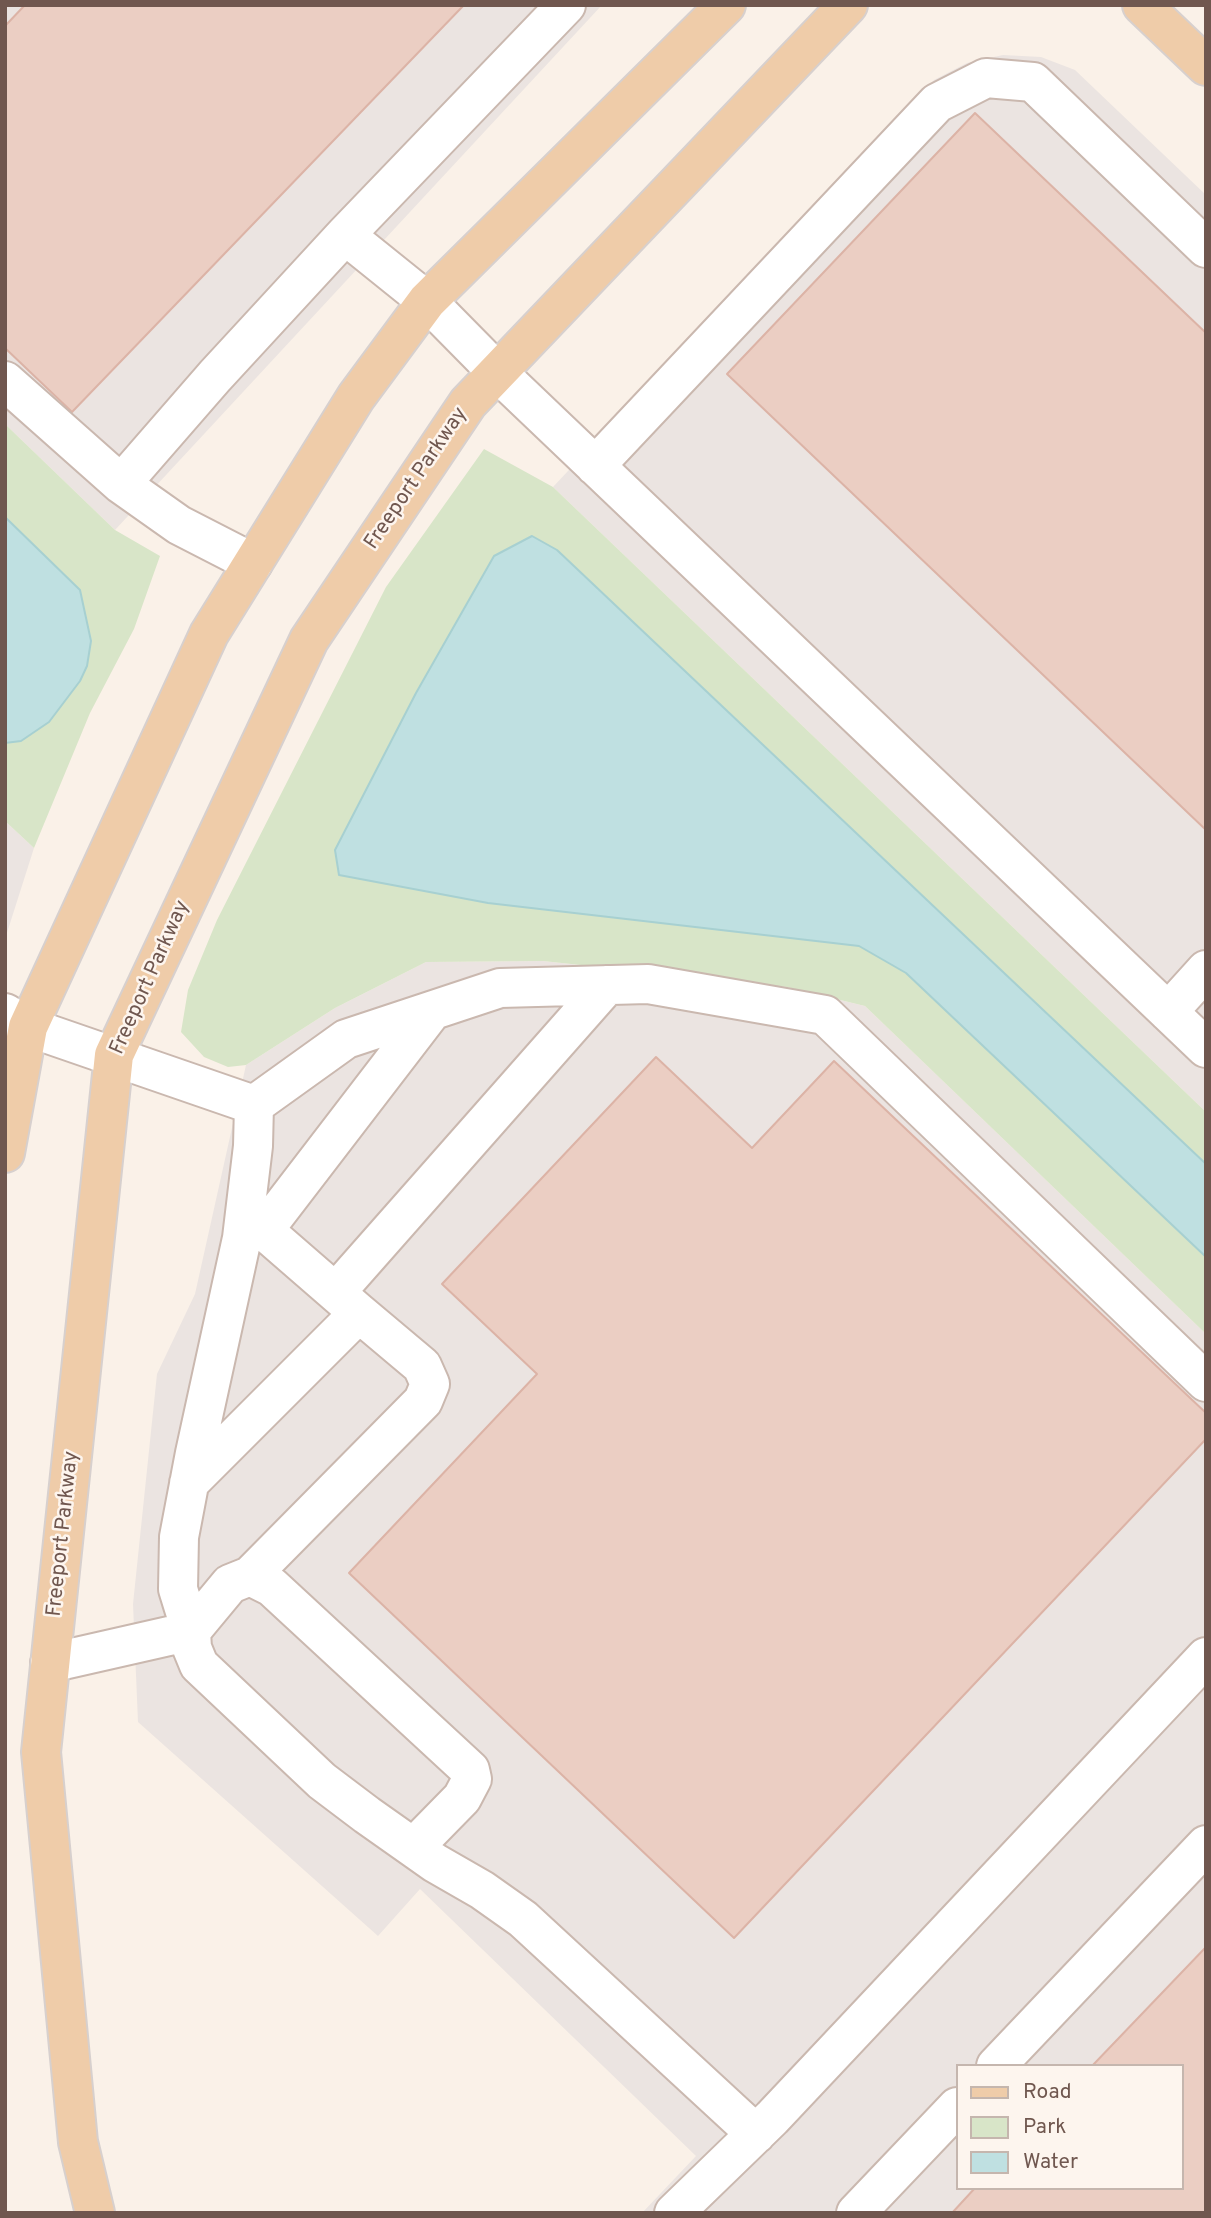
<!DOCTYPE html>
<style>
body{margin:0}
#map{position:relative;width:1211px;height:2218px;overflow:hidden;background:#faf1e8;font-family:Overpass,sans-serif}
canvas{display:block}
.frame{position:absolute;inset:0;border:7px solid #70574f;pointer-events:none}
.legend{position:absolute;left:956px;top:2064px;width:228px;height:126px;box-sizing:border-box;background:#fdf5ee;border:2px solid #c5b6ae;margin:0;padding:9px 12px;list-style:none;font-size:21px;color:#70574f}
.legend li{display:flex;align-items:center;gap:14px;height:35px}
.legend b{width:35px;border:2px solid #c5b6ae}
</style>
<div id="map">
<canvas width="1211" height="2218"></canvas>
<div class="frame"></div>
<ul class="legend">
<li><b style="height:9px;background:#efcca9"></b>Road</li>
<li><b style="height:19px;background:#d8e5c8"></b>Park</li>
<li><b style="height:19px;background:#bfe0e1"></b>Water</li>
</ul>
</div>
<script>
const context = document.querySelector('canvas').getContext('2d');
context.lineJoin = 'round';
function fill(path, color) {
  context.fillStyle = color;
  context.fill(path, 'evenodd');
}
function shape(rows) {
  const path = new Path2D();
  for (const r of rows) {
    path.moveTo(r[0], r[1]);
    for (let i = 2; i < r.length; i += 2) path.lineTo(r[i], r[i + 1]);
  }
  return path;
}
function strokePath(path, color, width, dash) {
  context.strokeStyle = color;
  context.lineWidth = width;
  context.lineCap = dash ? 'butt' : 'round';
  context.setLineDash(dash || []);
  context.stroke(path);
}
function label(font, color, halo, rows, align = 'center') {
  context.font = font + ' Overpass,sans-serif';
  context.lineWidth = 5;
  context.setLineDash([]);
  context.textBaseline = 'middle';
  context.strokeStyle = halo;
  context.fillStyle = color;
  for (const [text, x, y, turn = 0] of rows) {
    context.save();
    context.translate(x, y);
    context.rotate((+turn || 0) * Math.PI / 180);
    context.textAlign = isNaN(turn) ? turn : align;
    if (halo) context.strokeText(text, 0, 0);
    context.fillText(text, 0, 0);
    context.restore();
  }
}
const industrial = shape([
 [5,5,602,5,115,530,5,424],
 [1003,55,1041,57,1075,70,1206,195,1206,1112,553,487,934,80,967,63],
 [5,821,34,848,5,939],
 [543,961,787,987,865,1006,1206,1334,1206,2213,642,2213,696,2156,420,1889,378,1936,138,1722,133,1604,157,1374,195,1294,246,1065,335,1008,426,962],
 [957,2066,1181,2066,1181,2188,957,2188]
]);
const green = shape([
 [5,424,115,530,160,556,134,629,90,713,34,848,5,821],
 [484,449,553,487,1206,1112,1206,1334,865,1006,787,987,543,961,426,962,335,1008,246,1065,228,1067,204,1057,181,1032,188,990,217,920,386,587]
]);
const water = shape([
 [5,517,80,590,91,641,87,666,80,681,49,722,21,741,5,743,5,517],
 [532,536,557,550,1206,1164,1206,1257,906,973,859,946,488,903,339,875,335,850,416,693,494,556,532,536]
]);
const building = shape([
 [25,5,464,5,72,412,5,348,5,26,25,5],
 [975,113,1206,333,1206,830,727,374,975,113],
 [656,1057,752,1148,834,1061,1206,1413,1206,1439,734,1938,349,1573,537,1374,442,1284,656,1057],
 [1206,1947,1206,2213,952,2213,975,2188,1181,2188,1181,2066,1092,2066,1206,1947]
]);
const minor = shape([
 [345,235,427,301,497,372,1206,1048],
 [5,381,121,484,179,525,253,563],
 [595,466,937,103,986,78,1033,82,1206,248],
 [121,484,215,376,345,235,566,5],
 [1168,1012,1206,970],
 [5,1013,28,1027,254,1105,346,1039,500,988,648,984,825,1015,1206,1382],
 [264,1230,432,1011],
 [336,1292,607,985],
 [189,1483,359,1313,245,1214],
 [250,1576,423,1401,430,1384,422,1366,359,1313],
 [50,1663,191,1631,178,1589,179,1537,195,1453,242,1238,253,1146,254,1105],
 [414,1847,462,1798,472,1779,470,1770,272,1587,250,1576,230,1584,191,1631,192,1648,199,1665,322,1781,367,1815,435,1863,482,1890,523,1919,756,2134],
 [996,2066,1206,1845],
 [674,2213,772,2118,1206,1657],
 [856,2213,957,2107]
]);
const major = shape([
 [1142,5,1206,66],
 [5,1153,28,1027,209,634,356,397,427,301,726,5],
 [95,2213,78,2142,41,1752,114,1055,309,640,468,403,848,5]
]);
const streetNames = [
 ["Freeport Parkway",417,479,-56],
 ["Freeport Parkway",151,978,-66],
 ["Freeport Parkway",64,1534,-84]
];
fill(industrial, '#ebe4e1');
fill(green, '#d8e5c8');
fill(water, '#bfe0e1');
strokePath(water, '#a7d0d1', 2);
fill(building, '#ebcec3');
strokePath(building, '#dcb3a6', 2);
strokePath(minor, '#cab8af', 42);
strokePath(major, '#d7d0ce', 42);
strokePath(minor, '#fff', 38);
strokePath(major, '#efcca9', 38);
label('21px', '#70574f', '#fdf5ee', streetNames);
</script>
